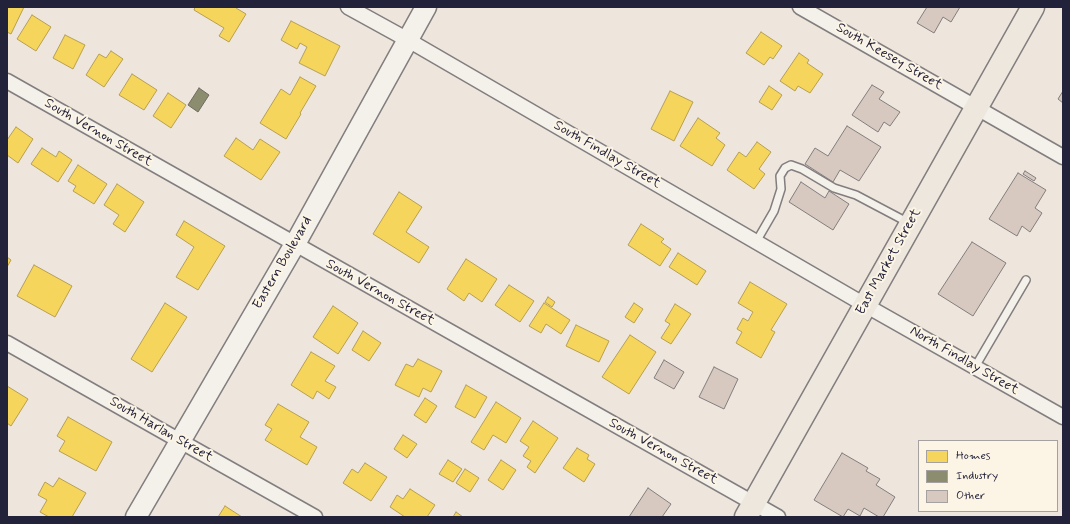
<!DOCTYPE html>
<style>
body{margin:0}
#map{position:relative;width:1070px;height:524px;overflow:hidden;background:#eee5dc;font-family:Mynerve,sans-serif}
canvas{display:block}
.frame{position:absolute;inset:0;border:8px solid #22223b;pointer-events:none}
.legend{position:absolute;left:918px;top:440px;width:140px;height:72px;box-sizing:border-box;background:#fcf5e5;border:1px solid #a5a1a1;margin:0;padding:5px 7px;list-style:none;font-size:12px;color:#22223b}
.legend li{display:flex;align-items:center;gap:8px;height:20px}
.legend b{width:20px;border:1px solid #a5a1a1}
</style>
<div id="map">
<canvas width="1070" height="524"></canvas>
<div class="frame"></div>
<ul class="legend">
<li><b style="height:11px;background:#f6d55c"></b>Homes</li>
<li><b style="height:11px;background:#8c8c6e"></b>Industry</li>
<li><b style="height:11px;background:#d7c8c0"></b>Other</li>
</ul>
</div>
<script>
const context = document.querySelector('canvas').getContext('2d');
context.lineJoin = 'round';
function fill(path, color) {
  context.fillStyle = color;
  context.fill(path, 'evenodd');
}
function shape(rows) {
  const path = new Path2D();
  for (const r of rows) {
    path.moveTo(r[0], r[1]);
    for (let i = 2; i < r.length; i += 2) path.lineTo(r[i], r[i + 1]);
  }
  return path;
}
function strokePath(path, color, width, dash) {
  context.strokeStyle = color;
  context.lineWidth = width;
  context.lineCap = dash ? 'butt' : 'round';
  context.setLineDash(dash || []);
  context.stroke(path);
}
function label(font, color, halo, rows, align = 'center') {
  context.font = font + ' Mynerve,sans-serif';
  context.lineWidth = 4;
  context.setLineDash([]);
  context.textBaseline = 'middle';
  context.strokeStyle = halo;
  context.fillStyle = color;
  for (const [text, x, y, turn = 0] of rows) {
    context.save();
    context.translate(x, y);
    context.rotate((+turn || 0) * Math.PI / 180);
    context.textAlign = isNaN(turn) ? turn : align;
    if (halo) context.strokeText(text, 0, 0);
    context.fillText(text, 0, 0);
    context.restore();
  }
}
const homes = shape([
 [7,7,24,7,11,34,7,32,7,7],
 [195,7,237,7,236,8,246,14,229,42,219,36,224,28,194,10,195,7],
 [32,15,51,27,36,51,17,39,32,15],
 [291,21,340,46,325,76,299,63,307,47,300,43,297,49,281,40,291,21],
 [761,32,782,46,773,59,770,57,764,65,746,53,761,32],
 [65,35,85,45,73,69,53,58,65,35],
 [111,51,123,59,104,87,86,75,99,54,106,58,111,51],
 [799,53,809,60,807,63,823,74,810,93,798,86,795,91,780,81,799,53],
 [132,74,157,90,144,110,119,95,132,74],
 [300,77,316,86,300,113,301,114,286,139,260,123,281,89,290,95,300,77],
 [769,86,782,95,772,110,759,102,769,86],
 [670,91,693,102,674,141,651,129,670,91],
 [168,93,186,105,171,128,153,116,168,93],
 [698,118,720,133,716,138,725,145,712,166,680,146,698,118],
 [16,127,33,139,18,163,7,155,7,140,16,127],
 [236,138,253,150,260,139,280,152,261,180,224,156,236,138],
 [757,142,771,152,759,169,765,174,754,189,727,170,739,152,746,157,757,142],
 [42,148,56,157,59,151,72,160,58,182,31,164,42,148],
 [78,165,107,184,94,204,73,191,76,186,68,181,78,165],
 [117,184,144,202,125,232,113,224,119,215,104,205,117,184],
 [399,192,422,207,406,232,429,247,419,263,373,234,399,192],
 [184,221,225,246,198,290,176,277,194,247,176,235,184,221],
 [641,224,664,239,661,242,671,249,660,266,628,245,641,224],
 [678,253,706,271,697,285,669,267,678,253],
 [7,257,11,260,7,267,7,257],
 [466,259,497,279,482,302,469,293,464,301,447,289,466,259],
 [34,265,72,286,55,317,17,296,34,265],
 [750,282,787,304,771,330,775,332,761,358,736,343,742,332,737,329,743,318,748,321,753,312,738,303,750,282],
 [509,285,534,301,520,322,495,305,509,285],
 [548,297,555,302,552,307,545,302,548,297],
 [165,303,187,317,152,372,131,359,165,303],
 [544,303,570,320,561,334,546,324,541,333,529,326,544,303],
 [634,303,643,309,634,323,625,317,634,303],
 [675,304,691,314,671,344,661,338,670,324,665,321,675,304],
 [333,306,358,323,338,354,313,337,333,306],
 [576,325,609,341,599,362,566,346,576,325],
 [363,331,381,343,369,361,352,350,363,331],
 [630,335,656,352,629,394,602,377,630,335],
 [311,352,335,366,325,381,336,387,329,399,317,391,313,399,291,385,311,352],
 [418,359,442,371,431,392,423,388,419,397,395,385,406,364,413,367,418,359],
 [466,385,487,397,475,418,455,407,466,385],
 [7,386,28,399,11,426,7,423,7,386],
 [425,398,437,406,426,423,414,415,425,398],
 [496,402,521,418,506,443,493,435,484,450,471,442,496,402],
 [278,404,309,422,300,437,317,447,307,465,265,440,272,429,265,425,278,404],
 [68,417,112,442,96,471,59,451,65,441,57,436,68,417],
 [533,421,558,438,535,473,527,467,531,461,523,456,529,447,520,441,533,421],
 [403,435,417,444,407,458,394,449,403,435],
 [577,448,589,455,587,459,595,464,584,482,563,468,577,448],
 [448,460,462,469,453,482,439,474,448,460],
 [501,460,516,470,503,490,488,480,501,460],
 [365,463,387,477,371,501,343,483,352,469,358,473,365,463],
 [465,469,479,478,470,492,456,483,465,469],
 [59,478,86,493,72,517,49,517,40,512,47,500,38,495,45,482,53,487,59,478],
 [410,489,435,505,427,517,405,517,390,507,397,495,403,499,410,489],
 [225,506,242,517,218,517,225,506],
 [456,512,463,517,453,517,456,512]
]);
const industry = shape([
 [199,88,209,95,198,112,188,105,199,88]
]);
const building = shape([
 [927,7,960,7,951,22,943,17,934,33,917,23,927,7],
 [872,85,884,92,879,99,900,112,890,126,884,122,878,132,852,115,872,85],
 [1063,91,1063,103,1058,99,1063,91],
 [847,126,881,147,859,181,840,170,833,182,805,164,815,148,828,156,847,126],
 [1025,171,1036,178,1034,181,1023,174,1025,171],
 [1018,173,1046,190,1035,208,1042,213,1030,232,1022,226,1017,236,989,219,1018,173],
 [801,182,825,198,829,191,849,204,833,230,789,202,801,182],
 [972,242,1006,263,973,316,938,294,972,242],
 [664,360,684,372,674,389,654,378,664,360],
 [714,367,738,379,724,409,699,397,714,367],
 [842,453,868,468,866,471,880,479,876,485,895,497,883,517,879,517,864,508,860,516,848,509,843,517,814,500,842,453],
 [648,488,671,504,662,517,629,517,648,488]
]);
const lane = shape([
 [756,242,774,211,781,189,780,176,785,168,791,165,802,169,834,188,856,195,909,223],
 [975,367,1026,280]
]);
const street = shape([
 [348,7,408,40,865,305,1063,417],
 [800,7,1063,157],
 [7,81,778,517],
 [7,343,180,441,315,517]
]);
const secondary = shape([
 [136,517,295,244,426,7]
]);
const primary = shape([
 [746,517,1033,7]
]);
const streetNames = [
 ["South Keesey Street",889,57,30],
 ["South Vernon Street",98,133,30],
 ["South Findlay Street",607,155,30],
 ["East Market Street",889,262,-61],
 ["Eastern Boulevard",283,263,-60],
 ["South Vernon Street",380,293,29],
 ["North Findlay Street",964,361,30],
 ["South Harlan Street",161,430,30],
 ["South Vernon Street",663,452,29]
];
fill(homes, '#f6d55c');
strokePath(homes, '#b69f52', 1);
fill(industry, '#8c8c6e');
strokePath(industry, '#6c6c5f', 1);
fill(building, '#d7c8c0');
strokePath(building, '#827e7f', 1);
strokePath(lane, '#827e7f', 10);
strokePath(street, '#827e7f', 17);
strokePath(secondary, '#827e7f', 23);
strokePath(primary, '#827e7f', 25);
strokePath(lane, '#f4f0ea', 7);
strokePath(street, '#f4f0ea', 14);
strokePath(secondary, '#f4f0ea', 20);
strokePath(primary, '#ede7dd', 22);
label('14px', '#22223b', '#fcf5e5', streetNames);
</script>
